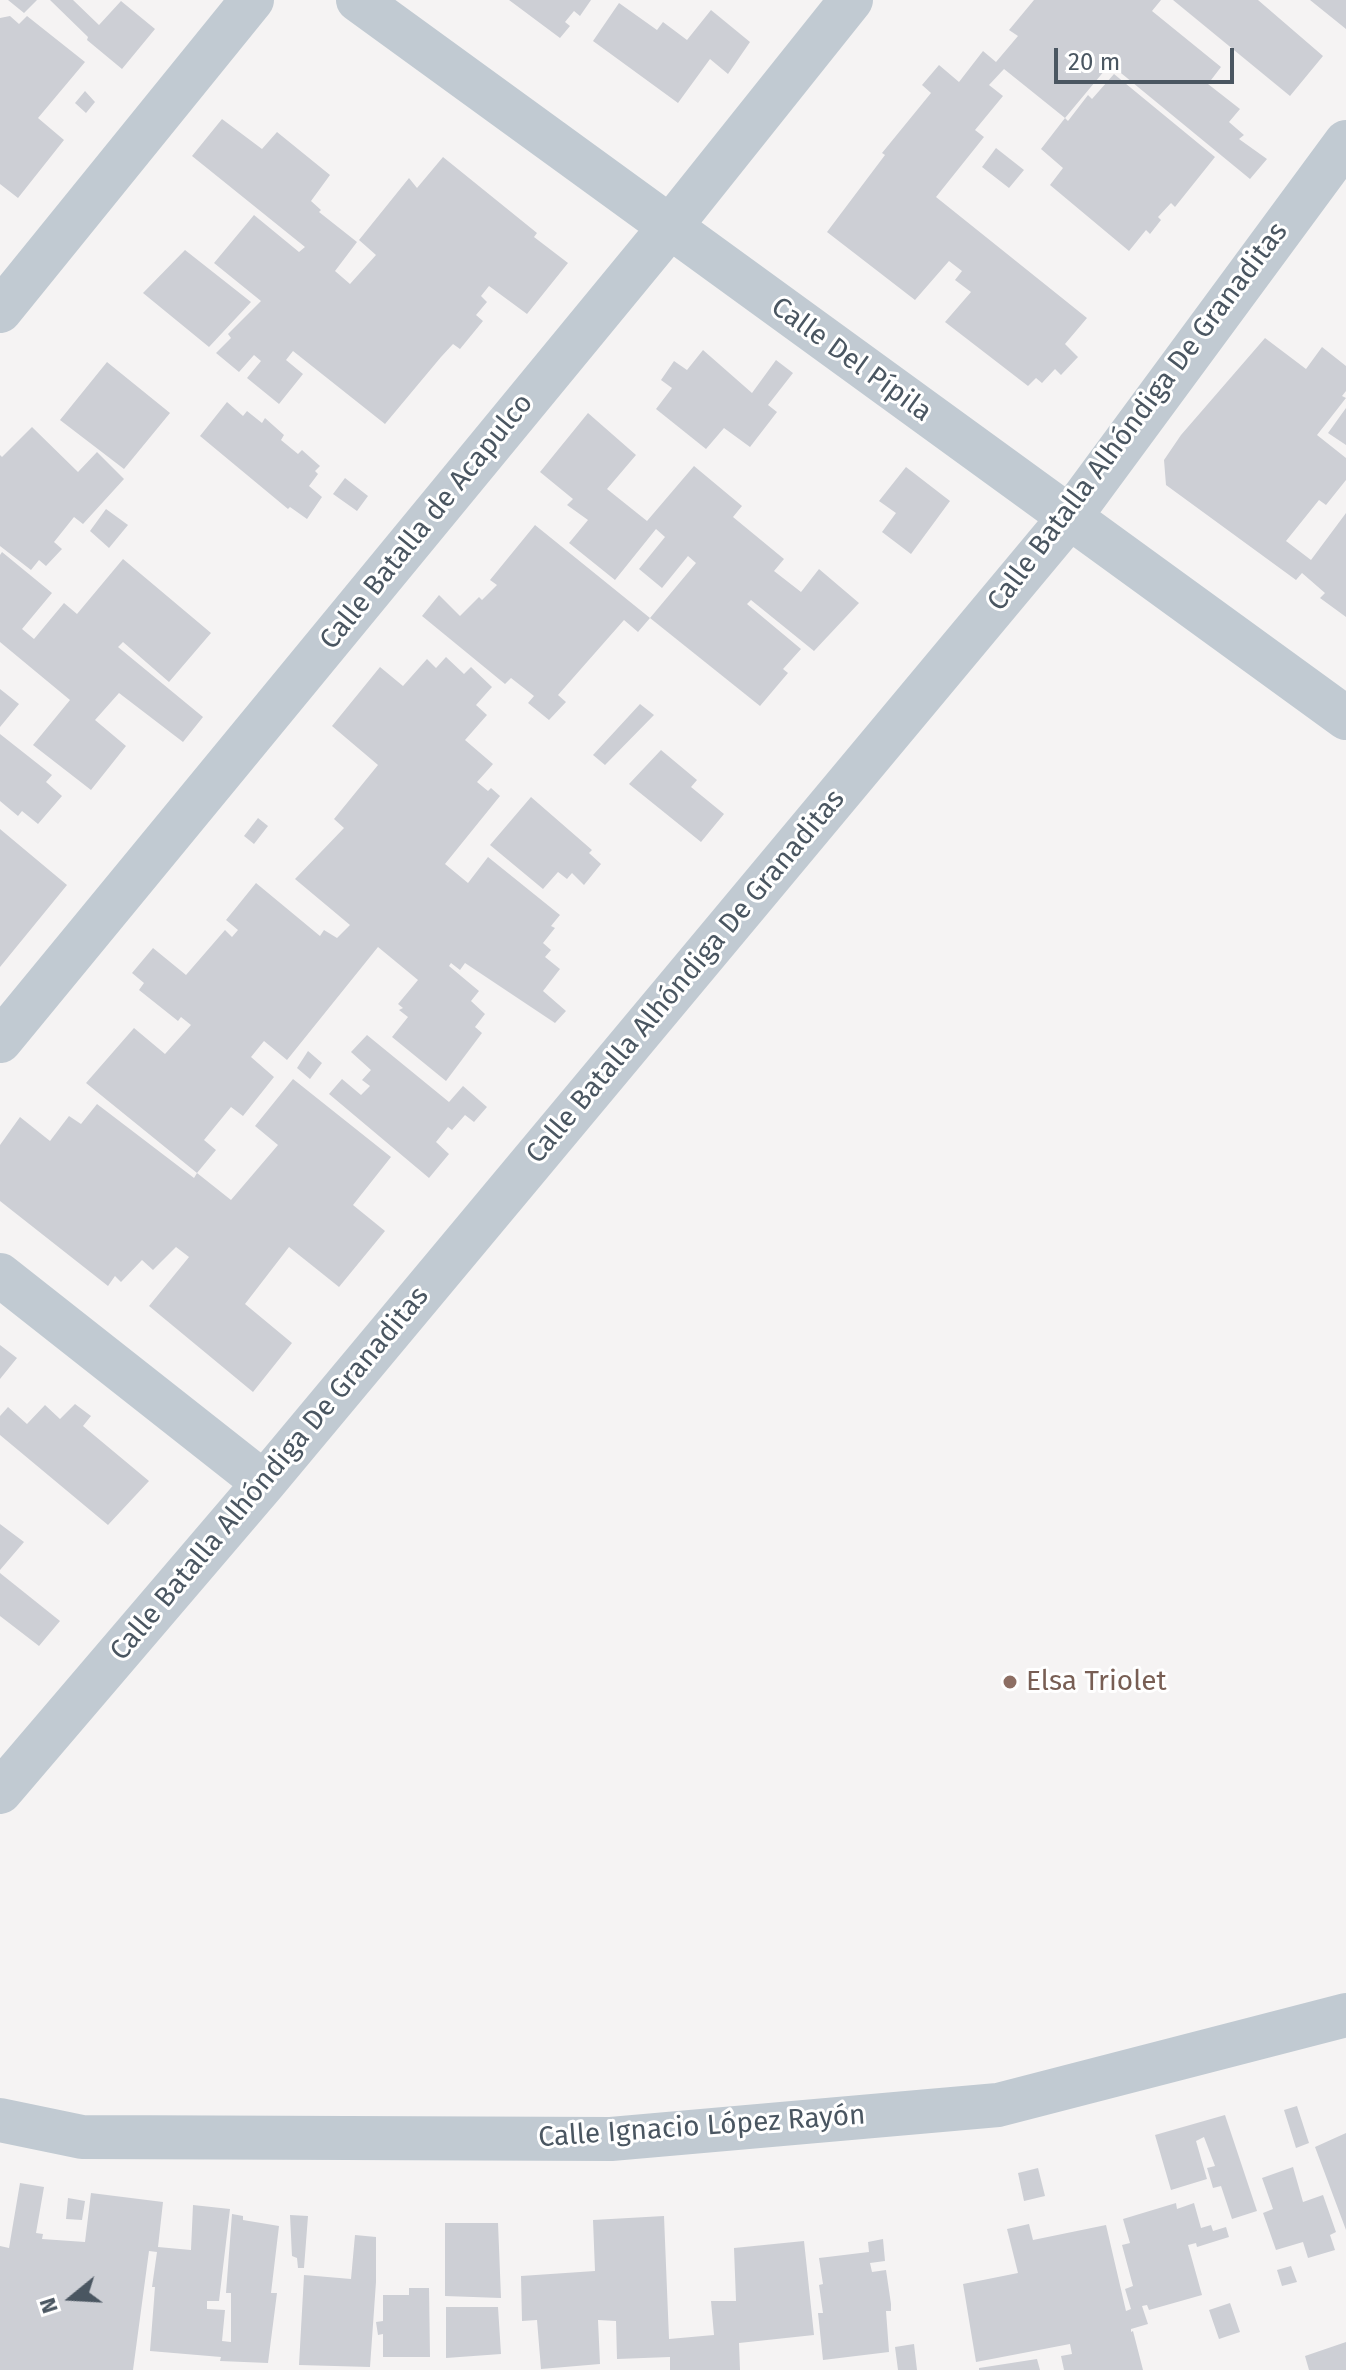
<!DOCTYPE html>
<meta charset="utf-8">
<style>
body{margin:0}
#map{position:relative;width:1346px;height:2370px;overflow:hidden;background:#f5f3f3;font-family:"Fira Sans",sans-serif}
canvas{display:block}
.north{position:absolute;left:32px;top:2258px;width:80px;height:80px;-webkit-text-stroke:6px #fff;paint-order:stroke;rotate:252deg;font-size:22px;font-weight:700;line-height:32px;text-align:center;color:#4a5661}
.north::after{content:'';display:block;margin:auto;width:28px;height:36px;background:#4a5661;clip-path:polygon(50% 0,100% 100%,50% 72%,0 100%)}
.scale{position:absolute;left:1054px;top:48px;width:180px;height:36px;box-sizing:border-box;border:4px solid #4a5661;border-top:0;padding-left:10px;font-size:24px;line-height:28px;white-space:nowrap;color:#4a5661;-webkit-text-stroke:6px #fff;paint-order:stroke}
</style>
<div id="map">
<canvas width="1346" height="2370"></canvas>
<div class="north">N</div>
<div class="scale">20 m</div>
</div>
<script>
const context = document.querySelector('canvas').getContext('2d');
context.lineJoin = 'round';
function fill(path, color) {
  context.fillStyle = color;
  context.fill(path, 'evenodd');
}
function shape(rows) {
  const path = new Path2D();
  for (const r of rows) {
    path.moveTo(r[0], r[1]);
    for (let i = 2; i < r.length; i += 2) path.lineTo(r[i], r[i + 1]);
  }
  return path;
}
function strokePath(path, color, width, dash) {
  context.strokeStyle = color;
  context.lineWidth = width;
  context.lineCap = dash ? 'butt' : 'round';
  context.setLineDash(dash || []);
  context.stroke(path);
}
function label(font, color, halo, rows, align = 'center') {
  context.font = font + ' "Fira Sans",sans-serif';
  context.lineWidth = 6;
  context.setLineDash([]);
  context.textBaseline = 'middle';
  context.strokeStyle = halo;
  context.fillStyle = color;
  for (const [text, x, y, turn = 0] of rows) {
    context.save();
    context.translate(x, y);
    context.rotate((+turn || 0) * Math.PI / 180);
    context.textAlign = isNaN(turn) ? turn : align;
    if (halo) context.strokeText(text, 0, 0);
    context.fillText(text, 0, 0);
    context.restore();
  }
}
const building = shape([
 [8,0,37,0,24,13],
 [50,0,73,0,99,25,121,1,155,29,122,69,87,40,88,37],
 [509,0,591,0,580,16,574,11,565,22,570,26,560,38],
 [1034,0,1161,0,1152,11,1221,67,1208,84,1240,109,1229,122,1244,135,1239,139,1267,159,1250,179,1110,64,1065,118,1004,69,989,85,1003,96,975,130,984,137,936,197,1087,318,1065,344,1078,357,1061,375,1055,369,1042,383,1036,378,1028,386,945,322,971,292,955,280,962,271,949,261,915,300,827,232,885,155,882,153,931,93,922,85,939,65,959,82,983,51,996,62,1018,36,1009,30],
 [1173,0,1258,0,1323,56,1290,96],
 [1310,0,1346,0,1346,29],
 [619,3,657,30,663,22,687,40,711,10,750,42,728,74,710,59,678,103,593,41],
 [10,16,19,24,27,16,85,62,38,118,64,140,18,198,0,184,0,18],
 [1114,74,1215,157,1175,207,1171,203,1158,217,1161,220,1150,234,1146,230,1129,251,1050,185,1063,168,1041,149,1065,118,1068,121,1088,95,1092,99],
 [85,91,95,102,86,113,75,103],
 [222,119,262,149,277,132,330,175,311,201,321,210,319,212,357,242,335,271,350,284,376,255,359,240,409,178,417,188,443,157,537,233,534,237,568,263,527,314,489,286,481,296,487,302,476,315,483,321,460,349,453,344,441,357,385,424,293,351,286,360,303,374,279,404,247,378,261,361,254,355,239,372,216,353,231,338,228,334,261,301,214,263,254,215,299,252,305,247,192,156],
 [996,148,1024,170,1009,188,982,167],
 [185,250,251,302,209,347,143,293],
 [1265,338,1306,369,1322,347,1346,366,1346,391,1342,396,1346,398,1317,435,1346,458,1346,480,1326,505,1319,500,1286,541,1311,560,1346,513,1346,617,1320,598,1325,593,1302,573,1296,580,1166,485,1164,460,1181,435],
 [703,350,752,393,776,360,793,373,768,405,777,412,750,447,724,428,706,449,656,409,672,388,661,380,674,361,687,370],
 [107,362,170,413,124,469,60,420],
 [227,402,243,416,247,411,262,423,265,418,284,435,281,440,298,454,302,450,320,466,315,471,318,474,309,486,322,497,307,519,290,507,288,509,200,436],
 [1346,408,1346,445,1328,433],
 [588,413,636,455,607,489,647,521,694,466,742,506,733,517,784,559,774,571,801,592,819,569,859,603,814,651,751,600,747,604,801,649,783,669,788,673,760,706,650,618,638,632,624,620,558,695,566,702,549,720,528,703,534,696,511,678,505,684,422,616,439,595,460,616,479,597,482,600,497,585,490,580,535,525,650,618,696,563,688,556,662,588,639,569,665,537,656,529,615,580,569,543,588,520,567,505,573,499,540,472],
 [32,427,78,472,97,452,124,479,83,524,74,517,54,542,62,549,46,566,39,560,31,570,0,546,0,455,2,457],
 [906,467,950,501,911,554,882,532,896,513,879,501],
 [345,478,368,496,357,511,333,494],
 [106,509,128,525,109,548,90,531],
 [2,552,52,593,22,629,34,639,64,603,77,614,123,559,211,633,169,682,123,642,118,647,203,717,183,742,119,693,95,720,126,746,91,790,33,745,70,700,0,642,0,555],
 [446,657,464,674,471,667,492,687,476,705,487,715,465,740,493,764,477,782,488,791,491,788,500,796,445,864,468,883,488,857,560,915,551,926,555,928,543,943,551,950,545,957,560,969,543,991,566,1011,555,1023,465,963,460,970,451,963,449,966,479,991,471,1001,485,1014,475,1027,482,1033,446,1081,392,1037,408,1017,399,1010,403,1008,398,1004,418,980,378,947,287,1060,264,1041,251,1057,274,1077,243,1116,231,1107,204,1140,216,1150,197,1173,231,1200,278,1145,255,1126,293,1079,391,1157,353,1205,385,1231,339,1287,289,1247,245,1304,292,1343,253,1392,149,1306,189,1257,176,1247,153,1270,142,1260,121,1282,115,1276,108,1286,0,1201,0,1145,20,1117,50,1141,69,1116,81,1124,97,1104,194,1178,197,1173,86,1083,134,1028,165,1054,191,1025,181,1017,178,1021,139,990,144,983,132,973,153,948,186,975,225,930,232,937,238,930,226,920,256,883,320,936,324,930,337,938,350,925,295,879,344,828,334,819,378,765,332,726,380,667,403,686,427,659,436,668],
 [0,689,19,704,0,727],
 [640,704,654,715,605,765,593,755],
 [0,734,52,775,46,782,62,796,38,824,22,811,18,816,0,801],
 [661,750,697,780,691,787,724,814,701,842,629,784],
 [531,797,592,850,589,853,601,864,584,885,572,873,567,879,558,872,543,889,490,845],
 [258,818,268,826,254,844,244,836],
 [0,829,67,885,0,967],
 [367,1035,449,1102,463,1086,487,1107,474,1122,465,1115,452,1130,448,1127,436,1142,449,1154,429,1178,329,1094,342,1079,361,1095,370,1086,362,1080,371,1070,351,1052],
 [308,1051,322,1063,310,1079,297,1068],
 [0,1345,17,1358,0,1379],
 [75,1404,91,1416,83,1426,149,1481,108,1525,0,1435,0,1416,8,1407,27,1424,45,1405,60,1419],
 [0,1524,24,1542,0,1570],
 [0,1573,60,1621,39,1646,0,1616],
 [1297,2106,1309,2143,1296,2148,1284,2110],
 [1225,2115,1257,2211,1232,2219,1221,2186,1213,2188,1207,2168,1215,2166,1204,2137,1196,2141,1207,2179,1171,2190,1155,2135],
 [1346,2133,1346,2230,1315,2147],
 [1293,2167,1303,2202,1323,2195,1336,2232,1330,2235,1335,2250,1308,2258,1303,2242,1276,2250,1263,2213,1273,2209,1262,2178],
 [1038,2168,1045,2196,1024,2201,1018,2173],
 [20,2183,44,2187,36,2233,43,2234,42,2239,85,2242,91,2193,163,2202,158,2247,191,2250,193,2205,230,2209,219,2301,207,2301,207,2309,225,2310,222,2341,231,2342,231,2293,226,2293,232,2214,243,2216,243,2220,279,2226,271,2293,277,2293,268,2363,220,2361,221,2357,150,2351,155,2287,152,2287,157,2252,149,2251,133,2370,0,2370,0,2246,9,2248],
 [68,2198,85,2201,82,2220,66,2219],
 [1176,2203,1177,2209,1194,2203,1201,2228,1211,2225,1213,2231,1226,2227,1229,2237,1197,2247,1196,2243,1188,2245,1202,2295,1149,2310,1147,2305,1142,2306,1148,2324,1131,2329,1131,2332,1133,2331,1143,2370,1064,2370,1061,2356,1072,2354,1070,2344,976,2362,963,2284,1018,2273,1007,2229,1029,2224,1033,2240,1106,2225,1126,2311,1131,2309,1125,2289,1133,2286,1122,2245,1130,2243,1123,2219],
 [290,2215,308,2216,304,2268,298,2268,297,2258,292,2256],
 [664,2216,669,2339,714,2335,711,2301,736,2301,734,2248,804,2241,814,2335,739,2343,740,2370,670,2370,670,2357,617,2359,616,2321,598,2320,600,2364,541,2369,537,2320,522,2321,521,2276,595,2271,593,2220],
 [445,2223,498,2223,501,2298,445,2296],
 [355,2235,376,2237,376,2282,370,2367,299,2365,304,2275,351,2279],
 [883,2239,885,2261,870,2263,872,2272,886,2270,891,2304,891,2311,886,2311,889,2352,823,2360,818,2313,823,2313,819,2285,823,2284,819,2258,869,2252,868,2242],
 [1291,2266,1297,2282,1282,2286,1277,2270],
 [409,2288,429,2288,430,2357,383,2357,383,2334,378,2335,376,2322,383,2321,383,2295,409,2295],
 [1230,2303,1240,2332,1219,2339,1209,2310],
 [446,2307,498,2307,501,2354,446,2358],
 [1346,2342,1346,2370,1309,2370,1305,2356],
 [914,2344,917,2370,898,2370,895,2347],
 [1037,2359,1040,2370,979,2370,979,2368]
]);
const minor = shape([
 [358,0,1346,718],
 [0,311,252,0],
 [0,1041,669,228,851,0],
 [0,1275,264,1483],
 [0,1792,264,1483,1069,518,1346,142],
 [0,2120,82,2137,611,2139,998,2105,1346,2015]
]);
const markers = [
 [1010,1682,8,"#8d6e63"]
];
const streetNames = [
 ["Calle Del Pípila",851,360,36],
 ["Calle Batalla Alhóndiga De Granaditas",1138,417,-53],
 ["Calle Batalla de Acapulco",427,522,-51],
 ["Calle Batalla Alhóndiga De Granaditas",686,977,-50],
 ["Calle Batalla Alhóndiga De Granaditas",270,1474,-50],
 ["Calle Ignacio López Rayón",702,2127,-4]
];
const educationNames = [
 ["Elsa Triolet",1026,1682]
];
fill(building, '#cdcfd5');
strokePath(minor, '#c1cad2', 44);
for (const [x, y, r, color] of markers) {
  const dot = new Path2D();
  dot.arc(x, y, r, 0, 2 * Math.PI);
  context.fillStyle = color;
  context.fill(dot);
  strokePath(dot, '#fff', 3);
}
label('28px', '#4a5661', '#fff', streetNames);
label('28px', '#785e54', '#fff', educationNames, 'left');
</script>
